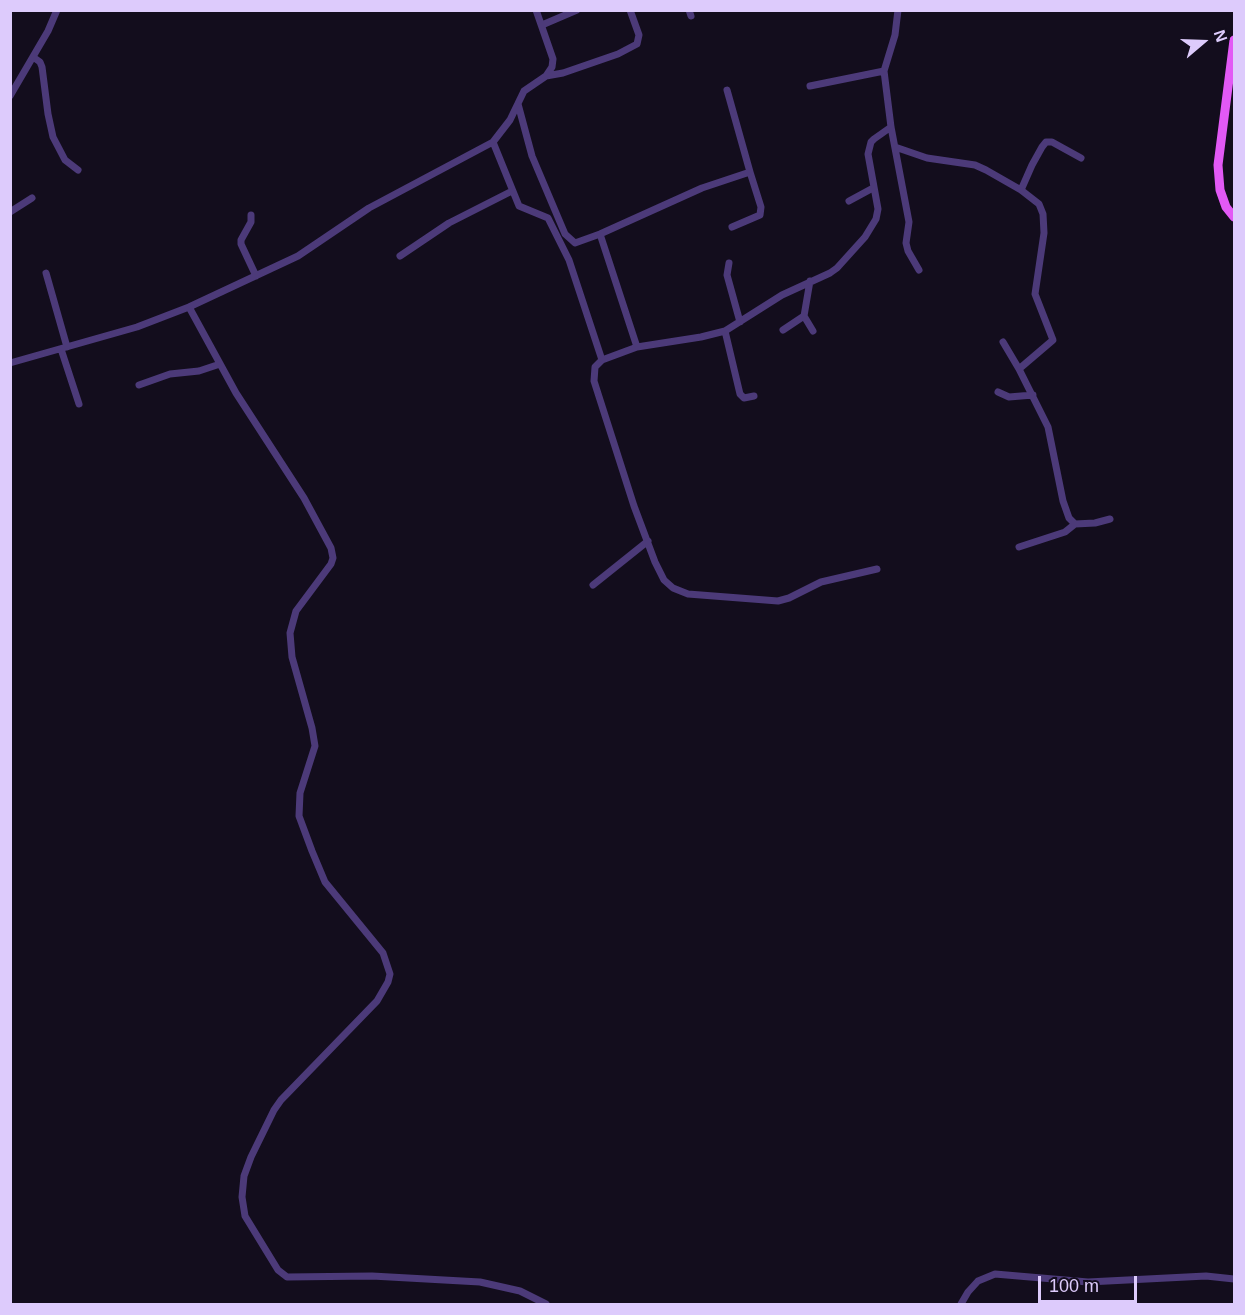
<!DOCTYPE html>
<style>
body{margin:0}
#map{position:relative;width:1245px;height:1315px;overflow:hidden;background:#130d1d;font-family:Arial,sans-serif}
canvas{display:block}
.frame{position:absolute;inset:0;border:12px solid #ddcbfc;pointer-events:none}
.north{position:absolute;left:1173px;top:12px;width:60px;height:60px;-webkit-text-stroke:4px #130d1d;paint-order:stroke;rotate:71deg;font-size:16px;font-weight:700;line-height:24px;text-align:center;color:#ddcbfc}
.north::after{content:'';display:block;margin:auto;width:21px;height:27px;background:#ddcbfc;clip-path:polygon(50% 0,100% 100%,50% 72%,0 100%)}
.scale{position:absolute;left:1038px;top:1276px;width:99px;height:27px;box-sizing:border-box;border:3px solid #ddcbfc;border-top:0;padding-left:8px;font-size:18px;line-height:21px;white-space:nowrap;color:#ddcbfc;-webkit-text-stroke:4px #130d1d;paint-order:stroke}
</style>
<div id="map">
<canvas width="1245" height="1315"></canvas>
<div class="frame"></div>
<div class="north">N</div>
<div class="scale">100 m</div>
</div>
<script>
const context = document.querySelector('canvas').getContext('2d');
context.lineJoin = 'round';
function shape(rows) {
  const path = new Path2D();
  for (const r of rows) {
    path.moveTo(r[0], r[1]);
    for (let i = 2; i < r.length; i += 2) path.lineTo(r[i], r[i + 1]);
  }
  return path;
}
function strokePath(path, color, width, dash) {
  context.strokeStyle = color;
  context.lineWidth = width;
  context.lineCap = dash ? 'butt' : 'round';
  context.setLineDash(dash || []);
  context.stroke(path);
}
const minor = shape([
 [689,10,691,16],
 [898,10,895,35,884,71,891,127,909,222,906,243,908,251,919,270],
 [542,25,577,10],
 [33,57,40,62,42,67,48,114,53,137,65,160,78,170],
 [546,76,563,73,618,54,637,44,639,35,630,10],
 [810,86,884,71],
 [10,96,48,31,57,10],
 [518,104,532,156,565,234,575,243,600,234,702,188,750,172,727,90],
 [493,142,519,206,548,218,569,260,602,360,595,367,594,381,634,506,655,562,664,580,673,588,688,594,778,601,789,598,821,582,877,569],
 [895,147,927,158,975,165,986,170,1021,190,1039,204,1043,214,1044,233,1035,294,1053,340,1019,369,1048,427,1063,501,1069,518,1075,524,1065,532,1019,547],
 [1021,190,1032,165,1042,147,1046,142,1052,142,1081,158],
 [849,201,873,188],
 [10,212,32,198],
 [251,215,251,222,241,240,241,244,256,276],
 [732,227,760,215,761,207,750,172],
 [600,234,637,347],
 [400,256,449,223,512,191],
 [729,263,727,275,740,322],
 [46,273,67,347],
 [189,307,236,393,304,498,331,548,333,558,331,564,296,611,290,633,292,657,312,728,315,746,300,793,299,816,312,851,325,882,383,953,390,974,388,982,377,1001,281,1100,274,1110,251,1157,244,1176,242,1197,245,1216,278,1270,287,1277,372,1276,480,1282,520,1291,546,1304],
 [804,316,813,331],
 [783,330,804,316,810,281],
 [725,331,740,394,744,398,754,396],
 [1003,342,1019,369],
 [61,349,79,404],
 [602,360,637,347,701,337,725,331,782,295,830,273,837,268,865,237,876,219,878,209,868,154,871,142,874,139,891,127],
 [10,363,137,327,189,307,298,256,369,208,493,142,510,120,524,91,546,76,552,67,553,59,536,10],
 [139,385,170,374,199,371,220,364],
 [998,392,1009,397,1033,395],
 [1075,524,1095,523,1110,519],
 [593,585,648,541],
 [961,1304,968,1292,978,1281,995,1274,1088,1282,1206,1276,1234,1279]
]);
const major = shape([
 [1234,40,1218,165,1220,190,1226,207,1234,217]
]);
strokePath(minor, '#4c3a79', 7);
strokePath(major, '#e259f5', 9);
</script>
